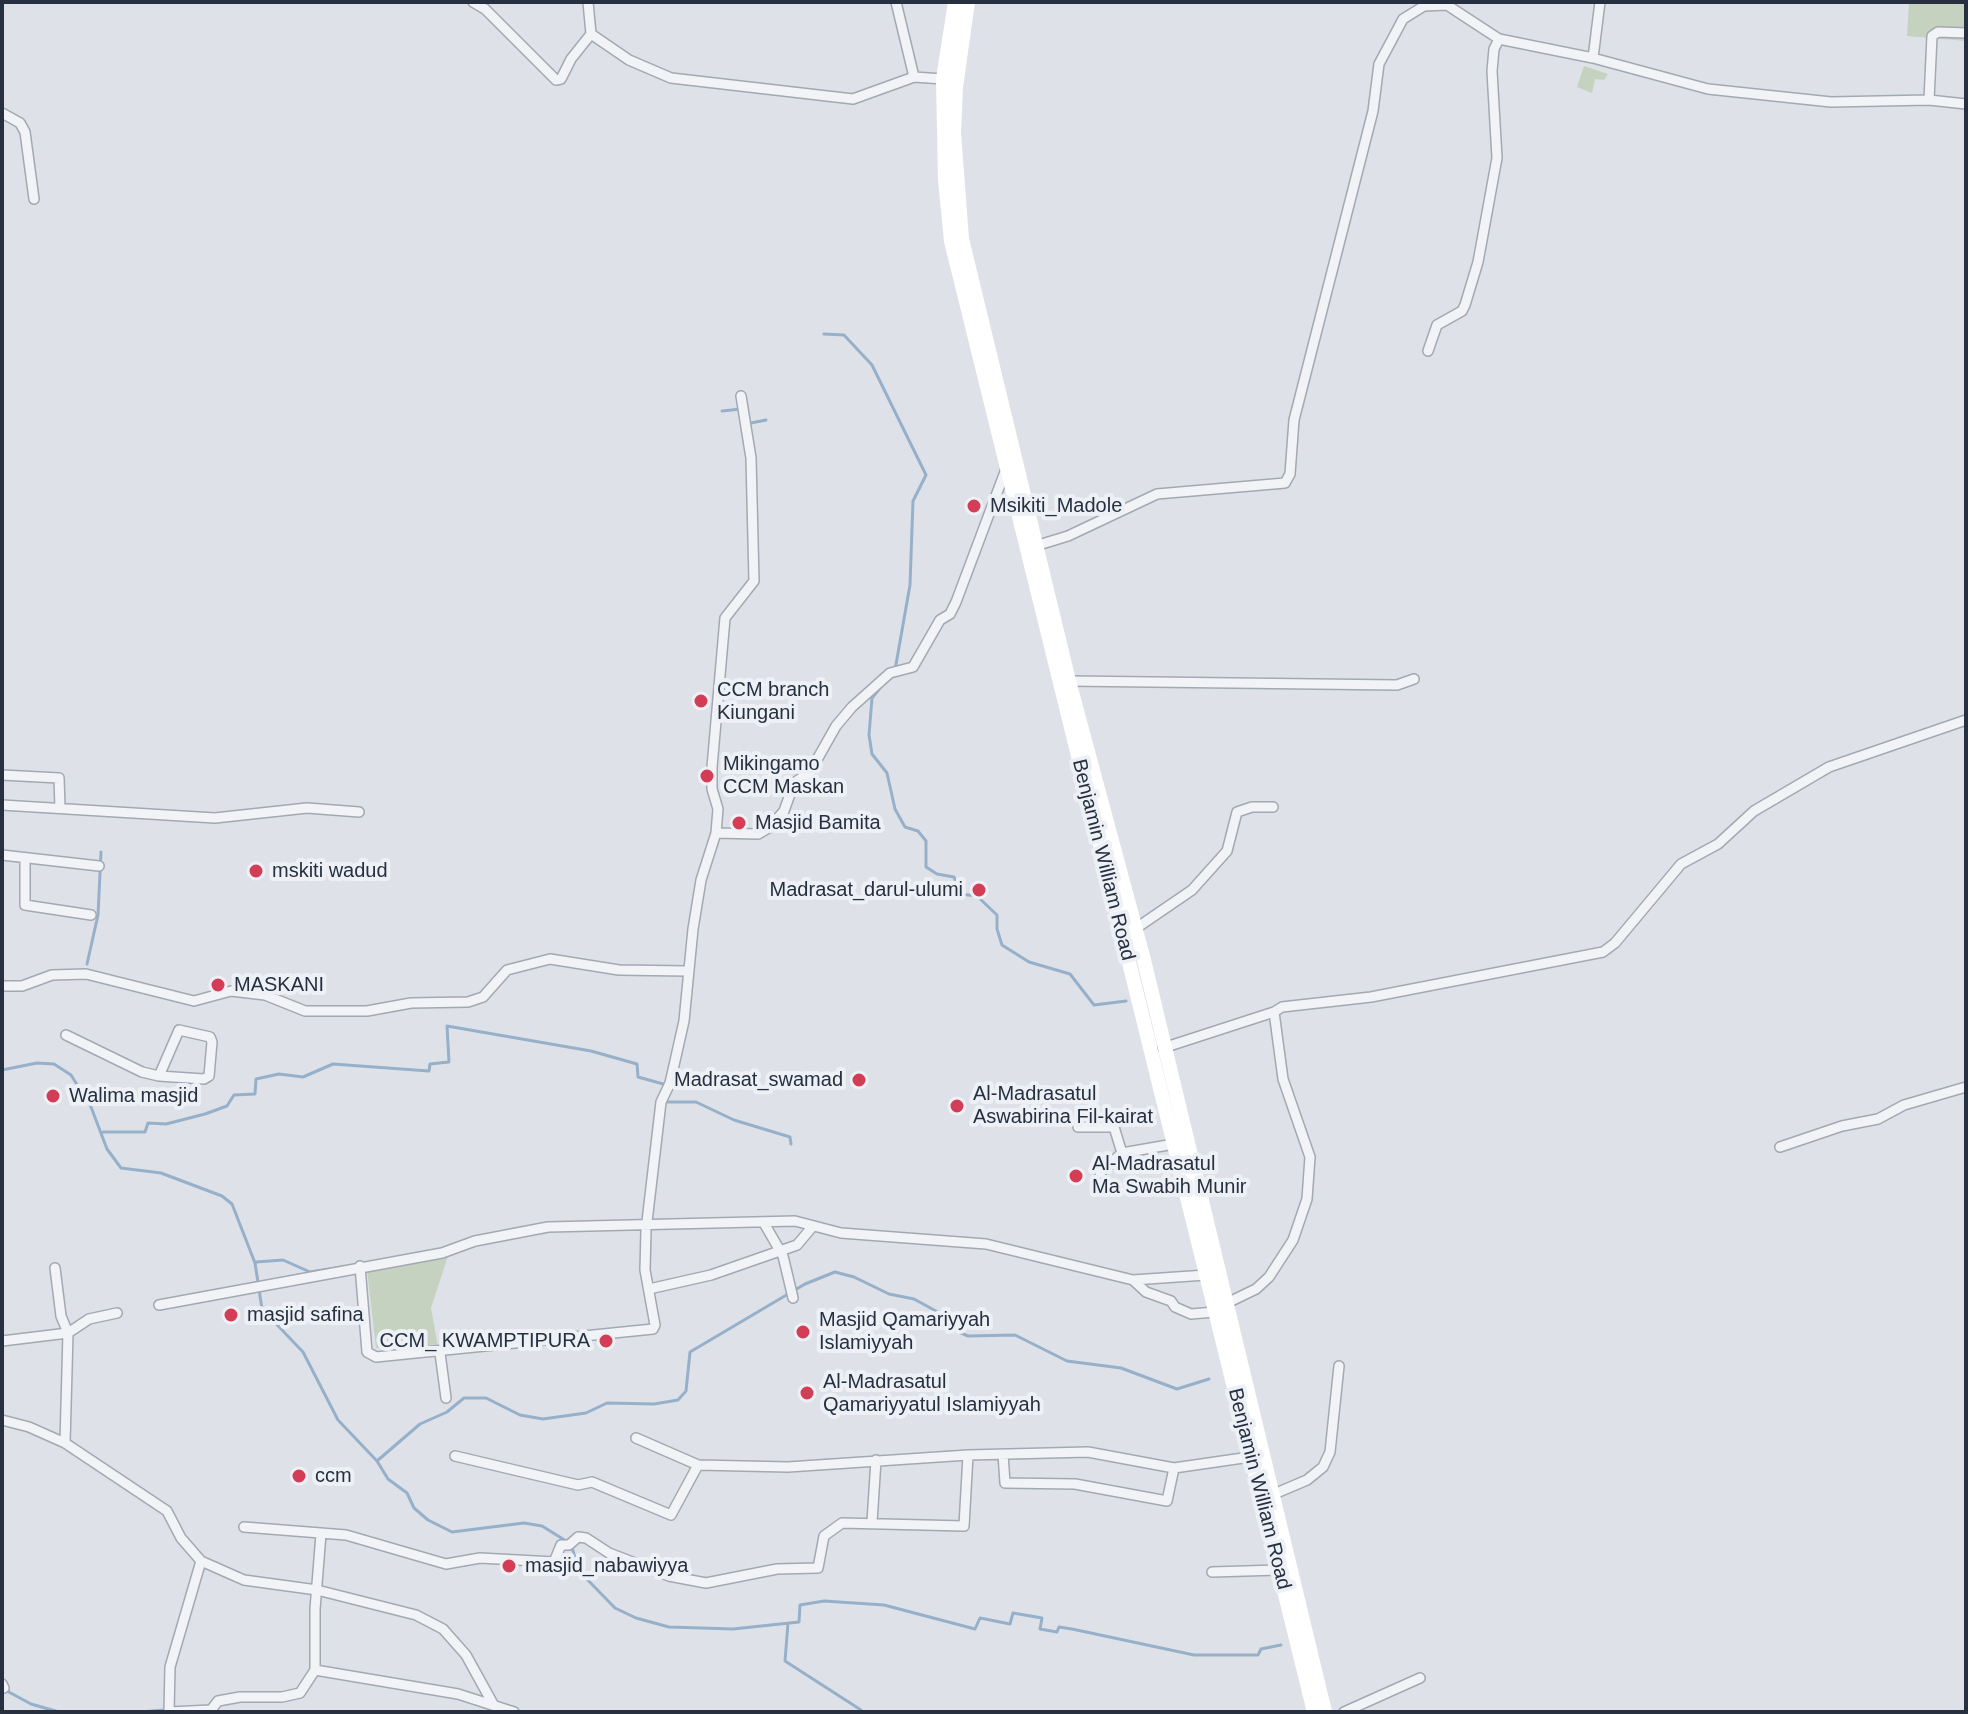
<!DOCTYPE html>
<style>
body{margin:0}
#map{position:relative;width:1968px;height:1714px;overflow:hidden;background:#dee2e8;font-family:Arial,sans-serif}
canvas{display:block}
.frame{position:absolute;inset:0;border:4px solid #263040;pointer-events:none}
</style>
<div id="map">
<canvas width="1968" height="1714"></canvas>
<div class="frame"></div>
</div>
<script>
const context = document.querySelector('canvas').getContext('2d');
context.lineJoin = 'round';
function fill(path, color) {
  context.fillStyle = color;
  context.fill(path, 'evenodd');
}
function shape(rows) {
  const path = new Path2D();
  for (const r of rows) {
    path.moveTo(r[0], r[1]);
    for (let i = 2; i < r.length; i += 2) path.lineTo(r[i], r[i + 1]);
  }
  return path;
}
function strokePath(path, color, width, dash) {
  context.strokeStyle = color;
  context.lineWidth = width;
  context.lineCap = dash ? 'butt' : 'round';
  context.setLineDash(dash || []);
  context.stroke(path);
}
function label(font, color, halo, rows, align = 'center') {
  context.font = font + ' Arial,sans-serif';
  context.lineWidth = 8;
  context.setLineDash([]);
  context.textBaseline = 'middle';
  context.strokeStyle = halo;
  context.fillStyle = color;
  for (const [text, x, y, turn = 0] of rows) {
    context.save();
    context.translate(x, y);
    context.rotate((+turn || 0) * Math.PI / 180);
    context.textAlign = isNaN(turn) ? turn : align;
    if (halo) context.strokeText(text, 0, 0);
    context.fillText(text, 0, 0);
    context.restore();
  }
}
const green = shape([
 [1909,2,1966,2,1966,41,1907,36],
 [1584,66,1608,74,1604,80,1595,79,1592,93,1577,87],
 [448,1256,431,1308,438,1347,376,1348,367,1270]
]);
const stream = shape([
 [824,334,844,335,872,365,926,475,913,501,910,585,895,670],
 [722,411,741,409],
 [746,424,766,420],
 [880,688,872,698,869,735,872,754,887,773,895,809,905,827,918,831,926,841,926,867,937,874,954,877,960,894,977,896,997,915,997,929,1002,945,1029,962,1070,974,1094,1005,1126,1001],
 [87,964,98,915,101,852],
 [2,1070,37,1063,54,1064,71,1075,91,1107,107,1149,121,1168,161,1173,222,1196,232,1204,255,1263,262,1309,303,1352,338,1420,377,1461,388,1479,407,1493,414,1508,428,1520,452,1532,524,1523,542,1526,571,1544,579,1571,615,1608,636,1618,669,1627,733,1629,799,1622,800,1605,824,1601,884,1605,975,1629,980,1618,1010,1624,1013,1613,1042,1618,1040,1629,1057,1632,1059,1627,1072,1629,1194,1655,1258,1655,1261,1649,1281,1645],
 [663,1102,696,1102,734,1120,790,1137,791,1144],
 [103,1132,145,1132,148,1123,166,1124,205,1114,227,1106,234,1095,255,1094,256,1079,279,1074,303,1077,333,1064,429,1071,430,1064,449,1062,447,1026,591,1051,637,1064,638,1077,667,1085],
 [256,1262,283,1260,310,1272,349,1266],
 [377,1461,420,1424,447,1412,464,1398,486,1398,520,1415,543,1419,586,1413,607,1403,654,1404,678,1400,686,1391,690,1352,805,1284,835,1272,854,1277,889,1294,914,1299,936,1311,945,1326,968,1336,1015,1335,1067,1361,1121,1368,1177,1389,1209,1379],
 [788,1623,785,1661,861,1710],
 [7,1691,31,1704,59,1712],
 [140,1712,164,1710]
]);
const street = shape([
 [473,2,485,9,556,80,561,79,571,59,591,34],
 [588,2,591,34,629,60,671,78,853,99,914,77,943,79],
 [896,2,914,77],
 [1593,58,1600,2],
 [1929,100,1932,36,1938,32,1966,33],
 [2,113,20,123,25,132,34,199],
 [1428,351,1437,325,1462,311,1465,305,1478,262,1497,158,1492,71,1494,49,1499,39],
 [1032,547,1068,536,1157,494,1285,483,1290,474,1294,420,1373,111,1379,64,1403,19,1424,6,1447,5,1499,39,1593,58,1708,89,1831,102,1929,100,1966,104],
 [1069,681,1397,685,1414,679],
 [2,775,59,778,60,808],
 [2,805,215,818,307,808,359,812],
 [716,833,758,834,770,827,784,811,794,783,810,772,836,726,852,707,890,673,913,667,940,620,950,614,956,602,1006,469],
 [2,855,99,866],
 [25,859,25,905,91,915],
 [1135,929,1192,890,1227,851,1237,812,1252,807,1273,807],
 [2,986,22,986,52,975,86,974,194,1001,231,991,265,995,305,1011,367,1011,411,1003,468,1002,483,997,507,970,550,959,619,970,687,971],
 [66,1035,142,1072,159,1076,204,1079,209,1076,212,1042,210,1037,179,1030,159,1076],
 [1163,1048,1274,1012],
 [1078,1127,1114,1127,1122,1153],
 [1780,1147,1842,1126,1878,1119,1904,1105,1966,1087],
 [1100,1173,1122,1153,1174,1144],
 [764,1223,783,1256,793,1298],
 [360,1266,367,1352,376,1357,653,1329,655,1325,645,1270,646,1230,661,1102,670,1083,684,1021,693,929,701,880,716,833,718,809,712,789,712,767,725,618,754,581,751,458,741,396],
 [55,1268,61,1316,68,1333,65,1443],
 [1133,1280,1146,1292,1171,1301,1175,1307,1191,1314,1215,1312],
 [649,1289,711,1275,797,1245,813,1226],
 [1225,1304,1256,1289,1269,1277,1293,1240,1307,1199,1310,1157,1283,1079,1274,1012,1282,1007,1371,997,1603,952,1615,943,1681,864,1718,844,1754,811,1829,767,1966,720],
 [159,1305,442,1253,475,1241,548,1227,795,1221,841,1233,986,1244,1133,1280,1206,1275],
 [2,1341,68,1333,89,1319,117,1313],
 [440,1353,446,1398],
 [2,1420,29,1427,65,1443,167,1511,181,1538,201,1561,244,1580,317,1590,416,1615,443,1629,466,1655,493,1704],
 [636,1438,698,1465,788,1467,968,1455],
 [1003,1454,1005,1483,1075,1484,1167,1501,1174,1468],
 [455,1456,578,1485,592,1482,671,1515,698,1465],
 [1274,1494,1307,1480,1323,1467,1330,1452,1339,1366],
 [872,1522,876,1460],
 [244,1527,346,1535,446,1564,480,1558,554,1562,561,1545,569,1545,578,1537,586,1538,609,1553,669,1576,706,1583,777,1569,818,1568,824,1536,842,1523,964,1526,968,1455,1088,1452,1174,1468,1250,1457],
 [1212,1572,1278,1570],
 [315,1670,315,1609,321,1534],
 [2,1684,4,1688],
 [169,1712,211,1710,218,1701,240,1697,282,1697,300,1693,315,1670,458,1694,514,1712],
 [169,1712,170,1667,201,1561],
 [1344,1712,1420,1678]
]);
const secondary = shape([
 [955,2,943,79,945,180,951,241,1314,1712],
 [968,2,956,87,954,133,962,239,1069,681,1143,956,1325,1712]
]);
const markers = [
 [974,506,8,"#d33d55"],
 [701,701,8,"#d33d55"],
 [707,776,8,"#d33d55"],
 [739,823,8,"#d33d55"],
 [256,871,8,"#d33d55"],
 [979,890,8,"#d33d55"],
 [218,985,8,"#d33d55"],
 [859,1080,8,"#d33d55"],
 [53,1096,8,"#d33d55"],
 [957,1106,8,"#d33d55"],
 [1076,1176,8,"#d33d55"],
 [231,1315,8,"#d33d55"],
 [803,1332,8,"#d33d55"],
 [606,1341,8,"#d33d55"],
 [807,1393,8,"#d33d55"],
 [299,1476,8,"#d33d55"],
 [509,1566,8,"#d33d55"]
];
const poiNames = [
 ["Msikiti_Madole",990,506],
 ["CCM branch",717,690],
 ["Kiungani",717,713],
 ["Mikingamo",723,764],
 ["CCM Maskan",723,787],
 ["Masjid Bamita",755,823],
 ["mskiti wadud",272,871],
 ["Madrasat_darul-ulumi",963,890,"right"],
 ["MASKANI",234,985],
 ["Madrasat_swamad",843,1080,"right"],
 ["Al-Madrasatul",973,1094],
 ["Aswabirina Fil-kairat",973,1117],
 ["Walima masjid",69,1096],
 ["Al-Madrasatul",1092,1164],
 ["Ma Swabih Munir",1092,1187],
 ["masjid safina",247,1315],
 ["Masjid Qamariyyah",819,1320],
 ["Islamiyyah",819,1343],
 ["CCM_ KWAMPTIPURA",590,1341,"right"],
 ["Al-Madrasatul",823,1382],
 ["Qamariyyatul Islamiyyah",823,1405],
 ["ccm",315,1476],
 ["masjid_nabawiyya",525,1566]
];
const streetNames = [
 ["Benjamin William Road",1103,860,76],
 ["Benjamin William Road",1259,1489,76]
];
fill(green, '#c4d2bf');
strokePath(stream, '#97b0ca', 3);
strokePath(street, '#a3a9b2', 12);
strokePath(street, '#f1f3f6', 9);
strokePath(secondary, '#fff', 14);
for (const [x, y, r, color] of markers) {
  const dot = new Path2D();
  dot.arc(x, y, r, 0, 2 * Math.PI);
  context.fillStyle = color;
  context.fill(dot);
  strokePath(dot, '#edf1f6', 3);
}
label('20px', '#263040', '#edf1f6', poiNames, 'left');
label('20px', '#263040', '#edf1f6', streetNames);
</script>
